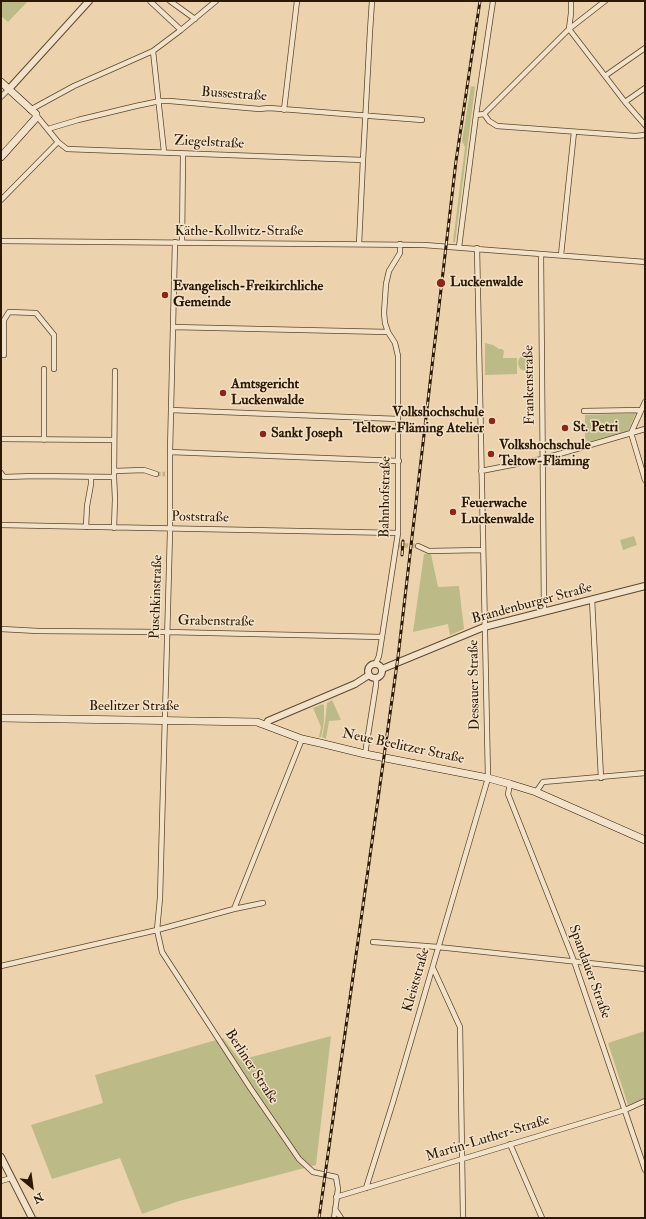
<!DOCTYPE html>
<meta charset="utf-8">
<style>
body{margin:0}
#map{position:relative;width:646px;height:1219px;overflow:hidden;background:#ecd3ad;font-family:"IM FELL Double Pica",serif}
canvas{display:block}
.frame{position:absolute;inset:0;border:2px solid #2d1801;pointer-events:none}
.north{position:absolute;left:12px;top:1167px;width:40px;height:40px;-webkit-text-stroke:3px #f3e2ca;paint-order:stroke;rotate:151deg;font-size:11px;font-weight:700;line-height:16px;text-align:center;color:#2d1801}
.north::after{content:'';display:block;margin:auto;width:14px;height:18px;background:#2d1801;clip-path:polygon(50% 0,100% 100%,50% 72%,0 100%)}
</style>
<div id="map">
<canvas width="646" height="1219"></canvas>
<div class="frame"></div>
<div class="north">N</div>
</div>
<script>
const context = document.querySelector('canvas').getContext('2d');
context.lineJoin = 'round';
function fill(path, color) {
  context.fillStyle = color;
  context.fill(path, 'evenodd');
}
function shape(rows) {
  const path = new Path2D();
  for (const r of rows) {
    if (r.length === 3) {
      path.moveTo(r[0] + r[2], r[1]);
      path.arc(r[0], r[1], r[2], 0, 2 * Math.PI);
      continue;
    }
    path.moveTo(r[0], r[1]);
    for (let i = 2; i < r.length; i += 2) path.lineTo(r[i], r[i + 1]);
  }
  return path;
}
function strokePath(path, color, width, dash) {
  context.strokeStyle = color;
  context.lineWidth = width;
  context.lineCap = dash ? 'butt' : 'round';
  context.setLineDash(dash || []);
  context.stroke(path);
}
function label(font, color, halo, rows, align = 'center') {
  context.font = font + ' "IM FELL Double Pica",serif';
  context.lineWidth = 3;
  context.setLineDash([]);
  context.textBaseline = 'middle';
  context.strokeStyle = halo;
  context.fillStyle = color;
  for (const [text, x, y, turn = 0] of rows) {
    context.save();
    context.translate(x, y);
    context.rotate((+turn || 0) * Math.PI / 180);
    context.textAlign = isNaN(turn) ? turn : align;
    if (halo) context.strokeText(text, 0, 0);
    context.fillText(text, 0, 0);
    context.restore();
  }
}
const green = shape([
 [1,1,28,1,8,22,1,16],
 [471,86,475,87,455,242,453,242,453,241,465,147,462,141],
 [485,343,493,345,499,349,502,349,504,351,503,358,517,358,517,374,485,375],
 [526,363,8],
 [636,413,628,431,585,443,585,415],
 [634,536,637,545,623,550,620,540],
 [424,554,431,554,438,587,459,586,464,629,450,635,448,624,413,632],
 [332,700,341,720,329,721,326,739,322,737,325,722,327,703],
 [323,704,324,706,324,722,321,737,319,737,321,727,313,708],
 [645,1031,645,1098,628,1105,608,1043],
 [331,1036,316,1165,179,1201,142,1214,120,1158,52,1179,31,1125,103,1103,95,1075,223,1038,240,1060]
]);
const minorTunnel = shape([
 [156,474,165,474],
 [397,545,418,546]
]);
const minor = shape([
 [150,1,181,30],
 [170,1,195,19],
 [571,1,571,13,569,29,625,102,645,125],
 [153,51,164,152],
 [605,76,645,48],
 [1,97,9,89],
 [625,102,645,88],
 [30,110,74,86,153,51,181,30,216,1],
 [284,110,297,1],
 [484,114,489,121,497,126,635,136,645,135],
 [36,115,58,142,67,149,363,160],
 [476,115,484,114,569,29,605,1],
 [48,129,78,120,136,106,160,101,170,101,259,109,269,108,422,120],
 [1,200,58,142],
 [1,241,424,245,645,262],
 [175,242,170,452,170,532,160,898,157,930,162,952,251,1089,299,1159,313,1172,336,1177,338,1189,334,1218],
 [182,242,183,154],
 [359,244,363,160,370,31,372,1],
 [459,247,476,115,493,1],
 [541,254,544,612],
 [561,255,574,132],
 [173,327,388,332],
 [1,355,4,355,4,320,9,312,36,313,54,335,54,369],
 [44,369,44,440],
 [645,402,631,433,645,480],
 [171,410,398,419],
 [584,411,641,410],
 [1,439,114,440],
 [170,452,399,461],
 [114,471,144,470,156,474],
 [481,471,542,459,645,429],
 [1,473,4,477,35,476,114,477],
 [1,525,398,533],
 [86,527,87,506,91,484,91,477],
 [114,528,115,499,114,477,115,371],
 [418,546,429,551,483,550],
 [592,599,601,778],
 [1,629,38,631,167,632,382,637],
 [376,663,379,656,382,637,398,533,398,356,395,343,388,332,385,323,384,313,386,284,389,271,400,253,400,244],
 [365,754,376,685,376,678],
 [510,784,508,794,574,961,645,1170],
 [536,792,543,782,645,773],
 [234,909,302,739],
 [373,942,438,947,645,969],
 [1,966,157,930,234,909,263,903],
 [433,968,460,1027,463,1218],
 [510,1144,542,1218],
 [1,1181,11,1178],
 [366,1188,393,1102,488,778,477,248],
 [336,1197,625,1110,645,1101],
 [335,1209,341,1218]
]);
const tertiary = shape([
 [9,89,89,1],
 [375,671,7],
 [382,669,484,627,645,586],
 [266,724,268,721,355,684,369,675],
 [1,1157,32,1218]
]);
const secondary = shape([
 [1,82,36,114,36,118,1,157],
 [1,718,257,722,302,739,320,743,365,754,488,778,510,784,536,792,645,840]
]);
const rail = shape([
 [402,555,403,541],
 [319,1218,398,657,456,161,480,1]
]);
const markers = [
 [441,283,5,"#8f2418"],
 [165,295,4,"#8f2418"],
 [223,393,4,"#8f2418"],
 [492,421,4,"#8f2418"],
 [565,428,4,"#8f2418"],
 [263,434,4,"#8f2418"],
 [491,454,4,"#8f2418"],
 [453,512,4,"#8f2418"]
];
const streetNames = [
 ["Bussestraße",234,95,4],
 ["Ziegelstraße",209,143,3],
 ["Käthe-Kollwitz-Straße",239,232],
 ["Frankenstraße",530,385,-91],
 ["Bahnhofstraße",386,497,-89],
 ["Poststraße",200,518,1],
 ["Puschkinstraße",157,597,-88],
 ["Brandenburger Straße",532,604,-15],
 ["Grabenstraße",216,622,1],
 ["Dessauer Straße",475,685,-91],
 ["Beelitzer Straße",134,707],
 ["Neue Beelitzer Straße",403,747,12],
 ["Spandauer Straße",589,972,70],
 ["Kleiststraße",417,980,-74],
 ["Berliner Straße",251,1067,57],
 ["Martin-Luther-Straße",488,1139,-17]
];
const poiNames = [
 ["Luckenwalde",450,283],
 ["Evangelisch-Freikirchliche",173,287],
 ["Gemeinde",173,303],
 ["Amtsgericht",231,385],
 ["Luckenwalde",231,401],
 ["Volkshochschule",484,413,"right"],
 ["Teltow-Fläming Atelier",484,429,"right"],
 ["St. Petri",573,428],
 ["Sankt Joseph",271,434],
 ["Volkshochschule",499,446],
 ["Teltow-Fläming",499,462],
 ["Feuerwache",461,504],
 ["Luckenwalde",461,520]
];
fill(green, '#bcbb87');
strokePath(minorTunnel, '#c6ae8b', 4.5, [4.5, 2]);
strokePath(minor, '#5d472c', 6);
strokePath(tertiary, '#5d472c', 8);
strokePath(secondary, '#2d1801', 8);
strokePath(minor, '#f3e2ca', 4.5);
strokePath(tertiary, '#f3e2ca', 6);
strokePath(secondary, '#f3e2ca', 7);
strokePath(rail, '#2d1801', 3);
strokePath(rail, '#f3e2ca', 1.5, [4.5]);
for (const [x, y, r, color] of markers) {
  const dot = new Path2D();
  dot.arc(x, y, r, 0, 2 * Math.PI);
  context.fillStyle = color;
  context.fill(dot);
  strokePath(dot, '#f3e2ca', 1.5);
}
label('14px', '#2d1801', '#f3e2ca', streetNames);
label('bold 14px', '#2d1801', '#f3e2ca', poiNames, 'left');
</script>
